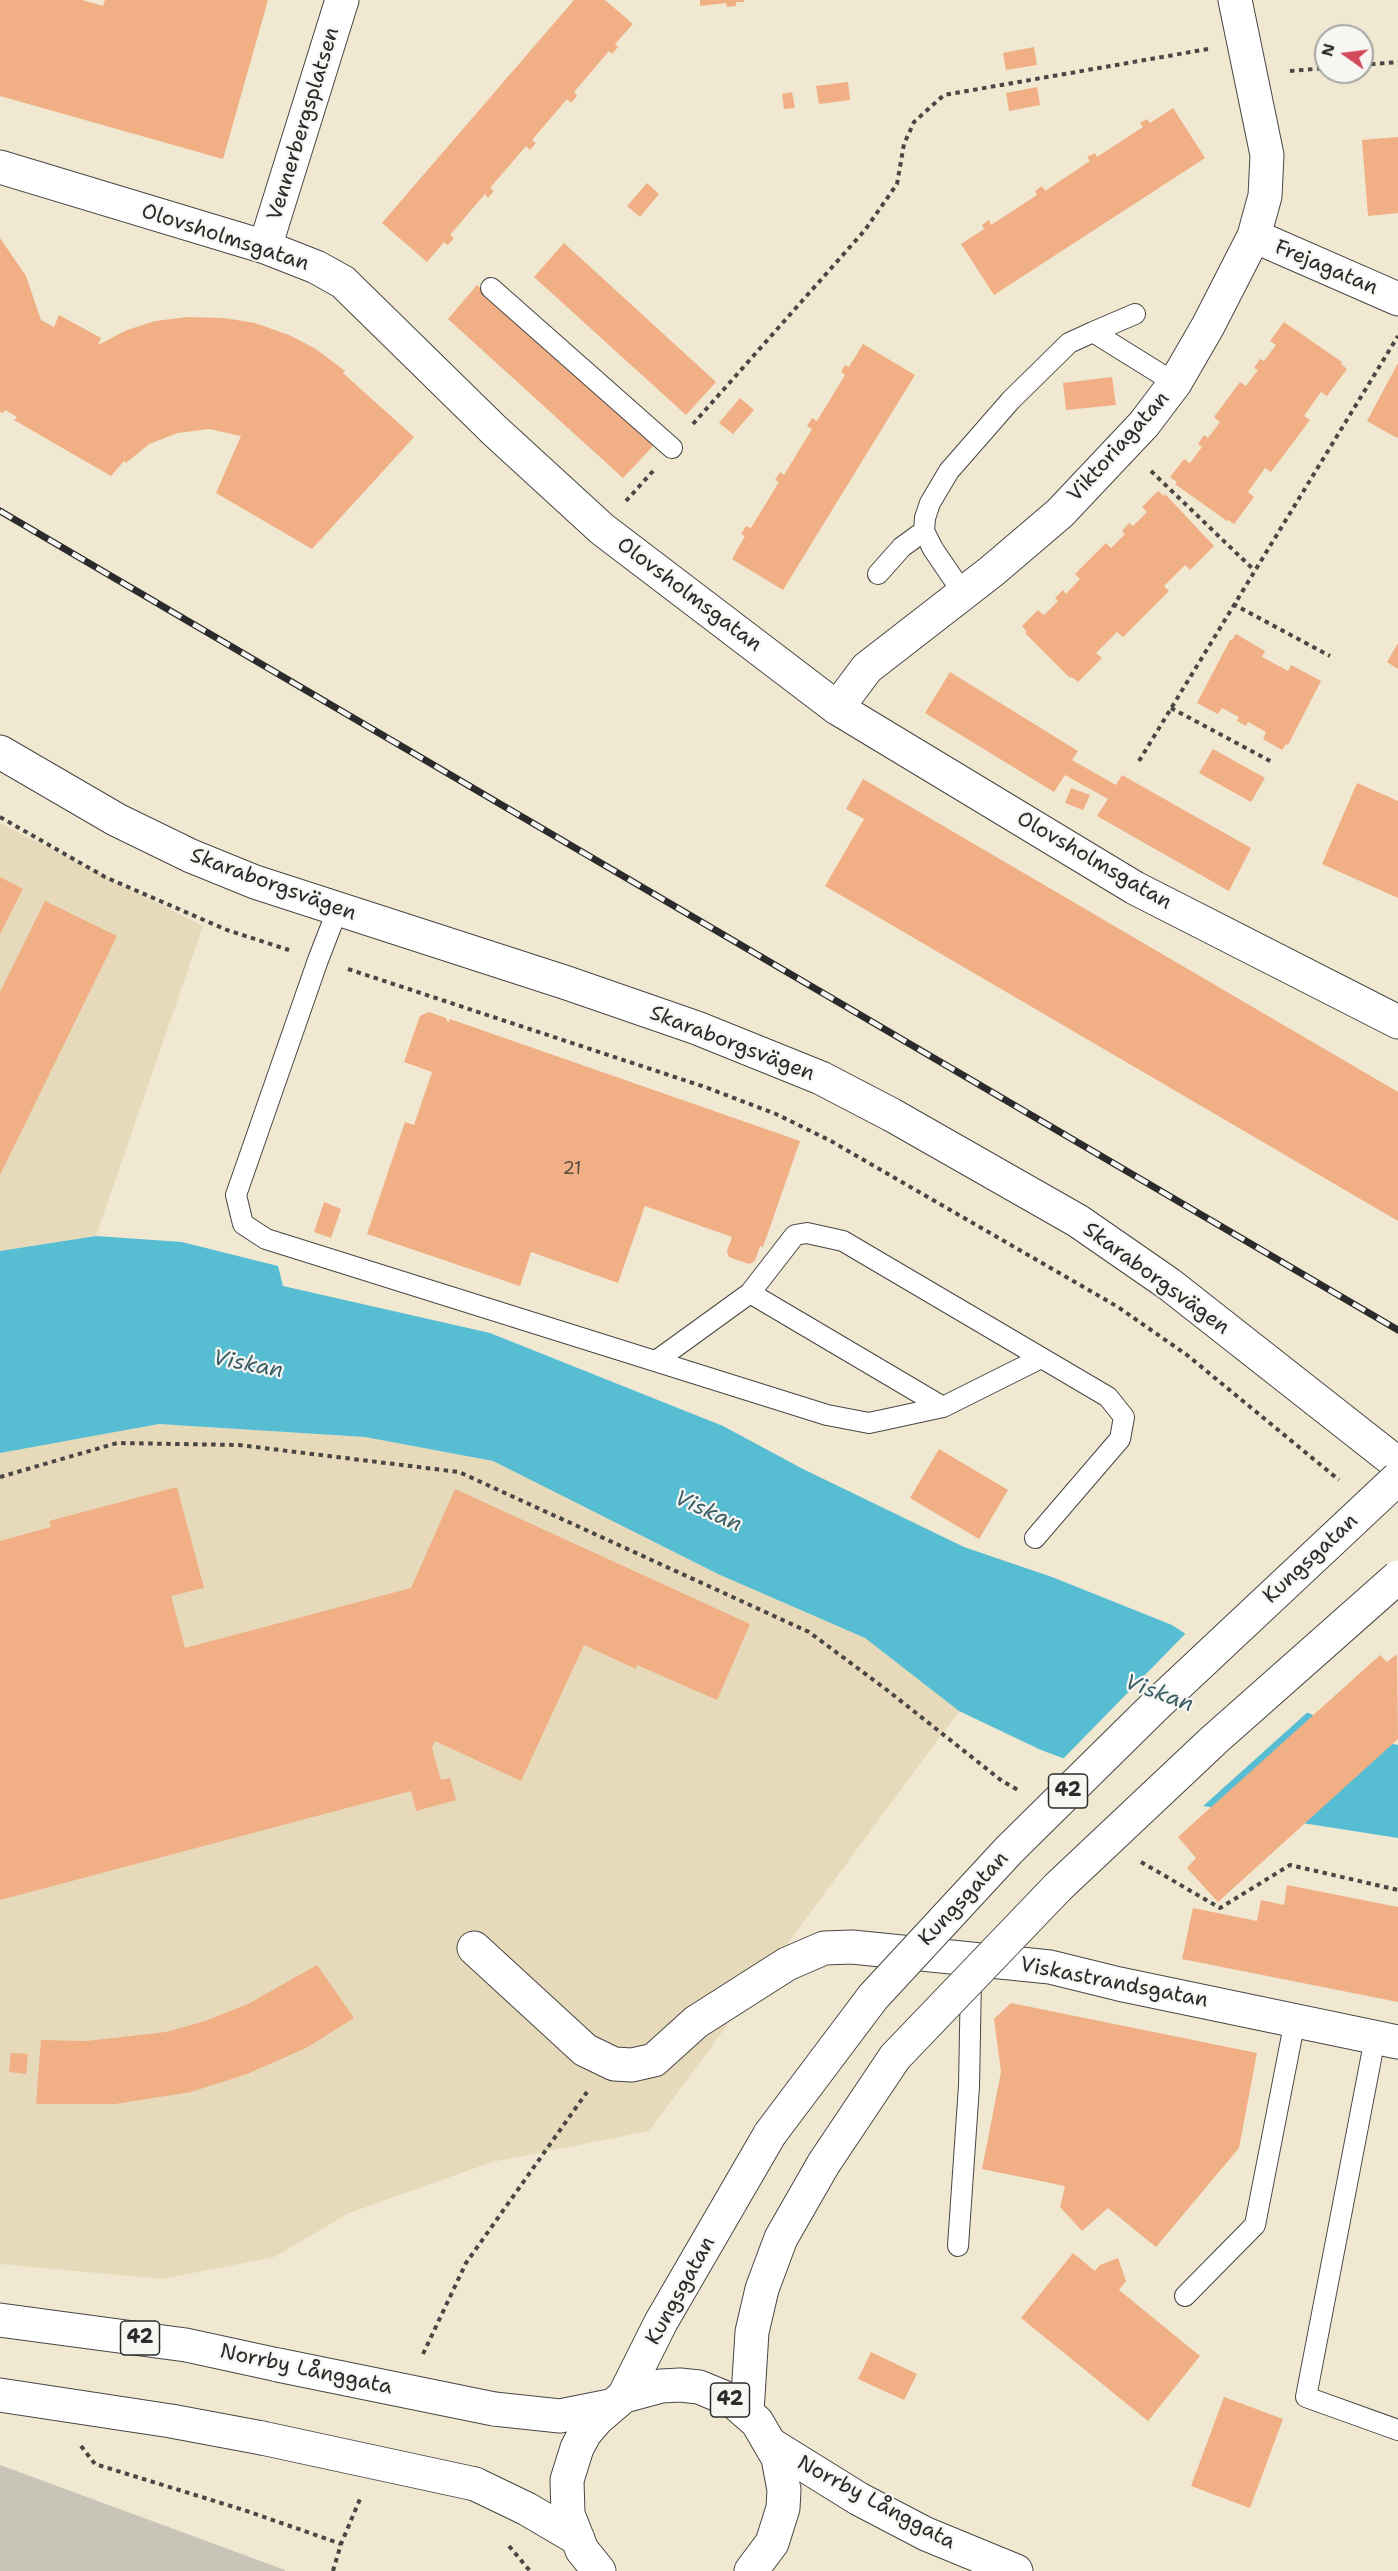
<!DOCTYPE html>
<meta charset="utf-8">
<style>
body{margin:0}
#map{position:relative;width:1398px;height:2571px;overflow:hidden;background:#f0e8d1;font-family:"Shantell Sans",sans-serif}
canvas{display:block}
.north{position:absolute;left:1314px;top:24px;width:60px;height:60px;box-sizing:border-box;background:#f6f6f2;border:2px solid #a5a5a2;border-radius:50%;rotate:284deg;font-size:16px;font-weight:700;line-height:24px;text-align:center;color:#2b2b2b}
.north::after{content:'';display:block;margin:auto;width:21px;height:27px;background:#d1495b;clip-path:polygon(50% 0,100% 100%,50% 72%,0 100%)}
</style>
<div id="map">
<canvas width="1398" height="2571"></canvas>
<div class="north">N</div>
</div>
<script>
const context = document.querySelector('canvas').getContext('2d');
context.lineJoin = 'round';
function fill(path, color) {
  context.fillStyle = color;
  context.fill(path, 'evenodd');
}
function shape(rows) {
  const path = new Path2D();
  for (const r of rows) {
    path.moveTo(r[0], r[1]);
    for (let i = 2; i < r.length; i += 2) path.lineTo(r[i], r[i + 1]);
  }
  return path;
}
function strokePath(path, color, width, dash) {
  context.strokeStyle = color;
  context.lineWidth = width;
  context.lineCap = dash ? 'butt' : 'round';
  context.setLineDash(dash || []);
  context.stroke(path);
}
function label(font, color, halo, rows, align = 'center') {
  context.font = font + ' "Shantell Sans",sans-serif';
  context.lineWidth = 4.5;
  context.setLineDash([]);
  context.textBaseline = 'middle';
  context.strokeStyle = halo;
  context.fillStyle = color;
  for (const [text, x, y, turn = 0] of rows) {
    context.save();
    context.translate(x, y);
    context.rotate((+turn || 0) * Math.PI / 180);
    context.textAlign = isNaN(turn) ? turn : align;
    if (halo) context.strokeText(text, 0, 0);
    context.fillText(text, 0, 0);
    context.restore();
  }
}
const built = shape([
 [0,823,203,926,96,1236,0,1251],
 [159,1424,365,1437,493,1461,718,1574,865,1638,959,1711,649,2131,492,2162,349,2213,274,2257,162,2279,0,2264,0,1453]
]);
const industrial = shape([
 [0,2465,285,2570,285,2571,0,2571]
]);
const water = shape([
 [96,1236,182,1242,278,1266,283,1286,490,1333,723,1426,803,1469,964,1547,1052,1577,1172,1625,1301,1710,1371,1739,1398,1745,1398,1838,1283,1820,1181,1802,1041,1750,959,1711,865,1638,718,1574,493,1461,365,1437,159,1424,0,1453,0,1251]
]);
const pier = shape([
 [1187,1632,1310,1710,1201,1808,1180,1804,1061,1761]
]);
const building = shape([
 [0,0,82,0,103,6,105,0,268,0,223,159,0,96],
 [574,0,605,0,633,24,615,44,618,47,612,54,609,51,574,92,577,96,571,103,567,99,532,140,536,143,530,150,526,146,490,188,494,191,488,198,485,194,450,235,454,238,448,245,444,242,427,262,382,223],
 [700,0,744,0,744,2,736,2,736,6,727,7,726,3,700,6],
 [1034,47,1037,65,1006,70,1003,53],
 [848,82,850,100,819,104,816,86],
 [1037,87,1040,105,1009,111,1006,93],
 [792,92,795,108,784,109,782,94],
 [1173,108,1205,158,994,295,961,244,984,229,982,225,989,220,991,225,1037,195,1035,191,1042,186,1045,191,1090,161,1087,157,1095,153,1097,157,1143,127,1140,123,1147,119,1150,123],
 [1398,137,1398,213,1368,216,1362,140],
 [647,183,659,194,640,217,627,206],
 [0,238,26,276,41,320,54,327,59,315,101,338,98,345,127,330,155,321,188,317,224,318,255,323,289,335,316,349,345,371,343,373,414,437,312,549,216,493,241,436,209,429,178,433,149,444,126,463,124,461,111,476,14,420,17,417,5,410,3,413,0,412],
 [564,243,716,382,686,415,534,277],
 [477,285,654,445,623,478,448,319],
 [1284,322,1342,362,1341,364,1347,369,1327,396,1321,392,1304,416,1310,420,1271,472,1265,468,1248,492,1254,497,1234,524,1228,520,1227,521,1175,484,1177,482,1170,477,1184,459,1190,463,1202,447,1198,444,1204,435,1208,438,1220,422,1214,417,1240,382,1246,386,1258,370,1254,368,1260,359,1264,361,1276,345,1270,341],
 [863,344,915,375,783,590,732,559,745,536,741,534,746,526,751,528,779,482,775,480,780,472,784,475,812,429,807,426,812,418,817,421,845,375,841,372,845,365,849,367],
 [1398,363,1398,437,1397,438,1367,421],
 [1112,377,1116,405,1066,410,1063,383],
 [740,398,754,410,733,434,719,423],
 [1158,491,1164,496,1165,494,1214,546,1190,570,1185,565,1164,586,1169,591,1123,637,1117,632,1096,653,1102,658,1078,682,1072,677,1070,678,1025,633,1027,632,1022,626,1038,610,1044,615,1058,601,1055,598,1063,590,1066,594,1080,579,1075,574,1106,543,1111,548,1125,534,1122,531,1129,523,1133,526,1147,512,1142,507],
 [1236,634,1265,651,1262,657,1288,671,1291,665,1321,681,1288,745,1286,744,1282,750,1263,739,1266,732,1248,722,1246,726,1237,721,1239,717,1222,708,1218,714,1197,703,1230,640,1232,640],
 [1398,643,1398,669,1387,662],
 [950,672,1078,751,1072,760,1116,785,1122,775,1251,848,1229,891,1097,816,1108,799,1065,775,1054,792,925,713],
 [1213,749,1265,778,1251,802,1199,773],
 [863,779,1398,1092,1398,1221,825,886,864,819,846,809],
 [1357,783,1398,801,1398,898,1322,864],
 [1071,788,1090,795,1083,810,1065,803],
 [0,877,23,889,0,934],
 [45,901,117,936,0,1175,0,992],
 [429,1012,446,1018,448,1023,450,1019,800,1141,763,1247,760,1246,755,1261,749,1264,729,1257,727,1251,732,1237,645,1206,618,1283,531,1252,520,1286,367,1234,405,1122,414,1125,432,1072,404,1062,420,1016],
 [324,1202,341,1209,331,1238,314,1232],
 [939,1449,1008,1490,979,1539,910,1498],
 [177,1487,204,1588,171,1596,185,1648,411,1588,455,1489,750,1624,717,1700,637,1665,636,1669,584,1645,521,1781,435,1741,432,1748,441,1780,450,1778,456,1800,416,1811,411,1791,0,1900,0,1541,51,1527,49,1521],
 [1397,1654,1398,1739,1218,1902,1187,1868,1196,1858,1178,1837,1380,1655,1387,1662],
 [1287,1885,1398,1907,1398,2002,1182,1959,1193,1908,1257,1921,1261,1900,1284,1905],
 [317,1965,354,2018,306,2048,247,2074,191,2092,115,2104,36,2104,41,2040,86,2041,166,2032,205,2021,248,2004],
 [1011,2003,1257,2053,1239,2148,1156,2247,1108,2208,1082,2231,1060,2207,1065,2186,982,2169,1001,2072,994,2019],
 [11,2053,28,2054,26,2074,9,2072],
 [1073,2253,1095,2271,1100,2265,1118,2258,1126,2281,1119,2290,1200,2356,1148,2421,1021,2318],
 [871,2352,917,2374,904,2400,858,2379],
 [1224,2397,1283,2419,1250,2508,1191,2486]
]);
const path = shape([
 [1362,65,1398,62],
 [1290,71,1326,68],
 [693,424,865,230,897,184,904,144,914,122,944,95,1208,49],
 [1151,471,1254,570],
 [626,501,653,471],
 [1233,604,1330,656],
 [1171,708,1272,762],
 [1139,761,1398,336],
 [0,817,105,877,227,930,289,950],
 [348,969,705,1087,776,1114,831,1141,1118,1307,1187,1355,1339,1480],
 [0,1477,117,1443,239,1445,459,1472,809,1632,887,1690,1002,1781,1018,1790],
 [1141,1862,1220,1908,1290,1865,1398,1890],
 [423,2354,466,2263,587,2092],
 [81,2446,95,2464,250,2512,341,2544],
 [509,2546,530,2571],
 [333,2571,341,2544,360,2499]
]);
const service = shape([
 [491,288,672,448],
 [1093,332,1135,314],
 [878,574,902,547,924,531],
 [963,593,933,549,924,531,925,518,930,503,949,471,1011,400,1069,343,1093,332,1175,383],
 [337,911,318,960,236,1195,243,1224,266,1239,827,1415,869,1423,943,1407,1041,1358],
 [750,1293,943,1407],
 [656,1361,750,1293,795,1235,807,1233,843,1241,1108,1397,1124,1417,1120,1439,1035,1538],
 [1375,2038,1306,2397,1398,2430],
 [958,2246,969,2086,971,1977],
 [1185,2296,1255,2225,1295,2020]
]);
const minor = shape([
 [0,167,265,247,316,267,343,282,494,430,602,529,837,708,1135,888,1398,1022],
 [1254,236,1398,299],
 [265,247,342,0],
 [837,708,867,668,992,571,1060,513,1144,424,1175,383,1208,326,1254,236,1265,196,1267,155,1235,0],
 [474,1948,585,2050,614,2064,632,2065,654,2060,696,2022,787,1964,824,1948,852,1947,1050,1967,1119,1984,1398,2042]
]);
const tertiary = shape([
 [0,752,117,820,191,856,255,882,567,983,697,1028,821,1078,892,1115,1078,1221,1169,1284,1398,1464]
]);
const secondary = shape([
 [772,2445,859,2499,926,2534,1016,2571]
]);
const primary = shape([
 [0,2320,186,2345,278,2365],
 [0,2395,171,2421,262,2438],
 [624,2396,661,2322,770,2134],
 [494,2409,560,2416,610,2406],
 [747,2412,752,2332,762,2289,781,2238,824,2163],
 [475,2484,527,2509,578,2539],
 [599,2571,582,2550,568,2514,567,2480,577,2448,585,2433,597,2419,624,2396,661,2386,680,2385,699,2387,733,2401,757,2422,778,2458,784,2490,783,2508,772,2543,751,2571]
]);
const rail = shape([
 [0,511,1398,1330]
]);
const primaryBridge = shape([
 [770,2134,873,1997,1009,1850,1154,1707,1398,1478],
 [824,2163,895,2057,1058,1887,1214,1740,1398,1577],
 [278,2365,494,2409],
 [262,2438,475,2484]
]);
const numberNames = [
 ["21",572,1169]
];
const shields = [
 [1068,1791,39],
 [140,2338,39],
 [730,2400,39]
];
const shieldNames = [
 ["42",1068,1791],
 ["42",140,2338],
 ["42",730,2400]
];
const streetNames = [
 ["Vennerbergsplatsen",304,124,-73],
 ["Olovsholmsgatan",225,238,18],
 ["Frejagatan",1326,268,23],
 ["Viktoriagatan",1119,447,-48],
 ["Olovsholmsgatan",689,595,37],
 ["Olovsholmsgatan",1094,861,30],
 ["Skaraborgsvägen",273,885,20],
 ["Skaraborgsvägen",732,1044,21],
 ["Skaraborgsvägen",1156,1279,36],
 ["Kungsgatan",1311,1559,-43],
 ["Kungsgatan",964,1899,-47],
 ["Viskastrandsgatan",1114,1983,11],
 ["Kungsgatan",681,2291,-61],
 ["Norrby Långgata",306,2370,12],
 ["Norrby Långgata",876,2503,28]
];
const waterNames = [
 ["Viskan",248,1365,11],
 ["Viskan",708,1512,24],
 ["Viskan",1159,1694,20]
];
fill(built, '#e6daba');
fill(industrial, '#c8c4b8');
fill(water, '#56bdd3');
fill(pier, '#f0e8d1');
fill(building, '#f0af85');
strokePath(service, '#494744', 22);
strokePath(minor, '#494744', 35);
strokePath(tertiary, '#494744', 35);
strokePath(secondary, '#494744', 35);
strokePath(primary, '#494744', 35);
strokePath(path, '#494744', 4, [4.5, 4.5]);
strokePath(service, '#fff', 20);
strokePath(minor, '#fff', 33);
strokePath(tertiary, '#fff', 33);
strokePath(secondary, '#fff', 33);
strokePath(primary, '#fff', 33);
strokePath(rail, '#2b2b2b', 7);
strokePath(rail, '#f6f6f2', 4.5, [14]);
strokePath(primaryBridge, '#494744', 35, []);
strokePath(primaryBridge, '#fff', 33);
label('18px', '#5c4c42', null, numberNames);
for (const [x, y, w] of shields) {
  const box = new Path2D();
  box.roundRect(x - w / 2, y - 17, w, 34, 4.5);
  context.fillStyle = '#f6f6f2';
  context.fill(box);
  strokePath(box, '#2b2b2b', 1.5);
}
label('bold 20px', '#2b2b2b', null, shieldNames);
label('21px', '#2b2b2b', '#f6f6f2', streetNames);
label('italic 22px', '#3a5e66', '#f6f6f2', waterNames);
</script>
